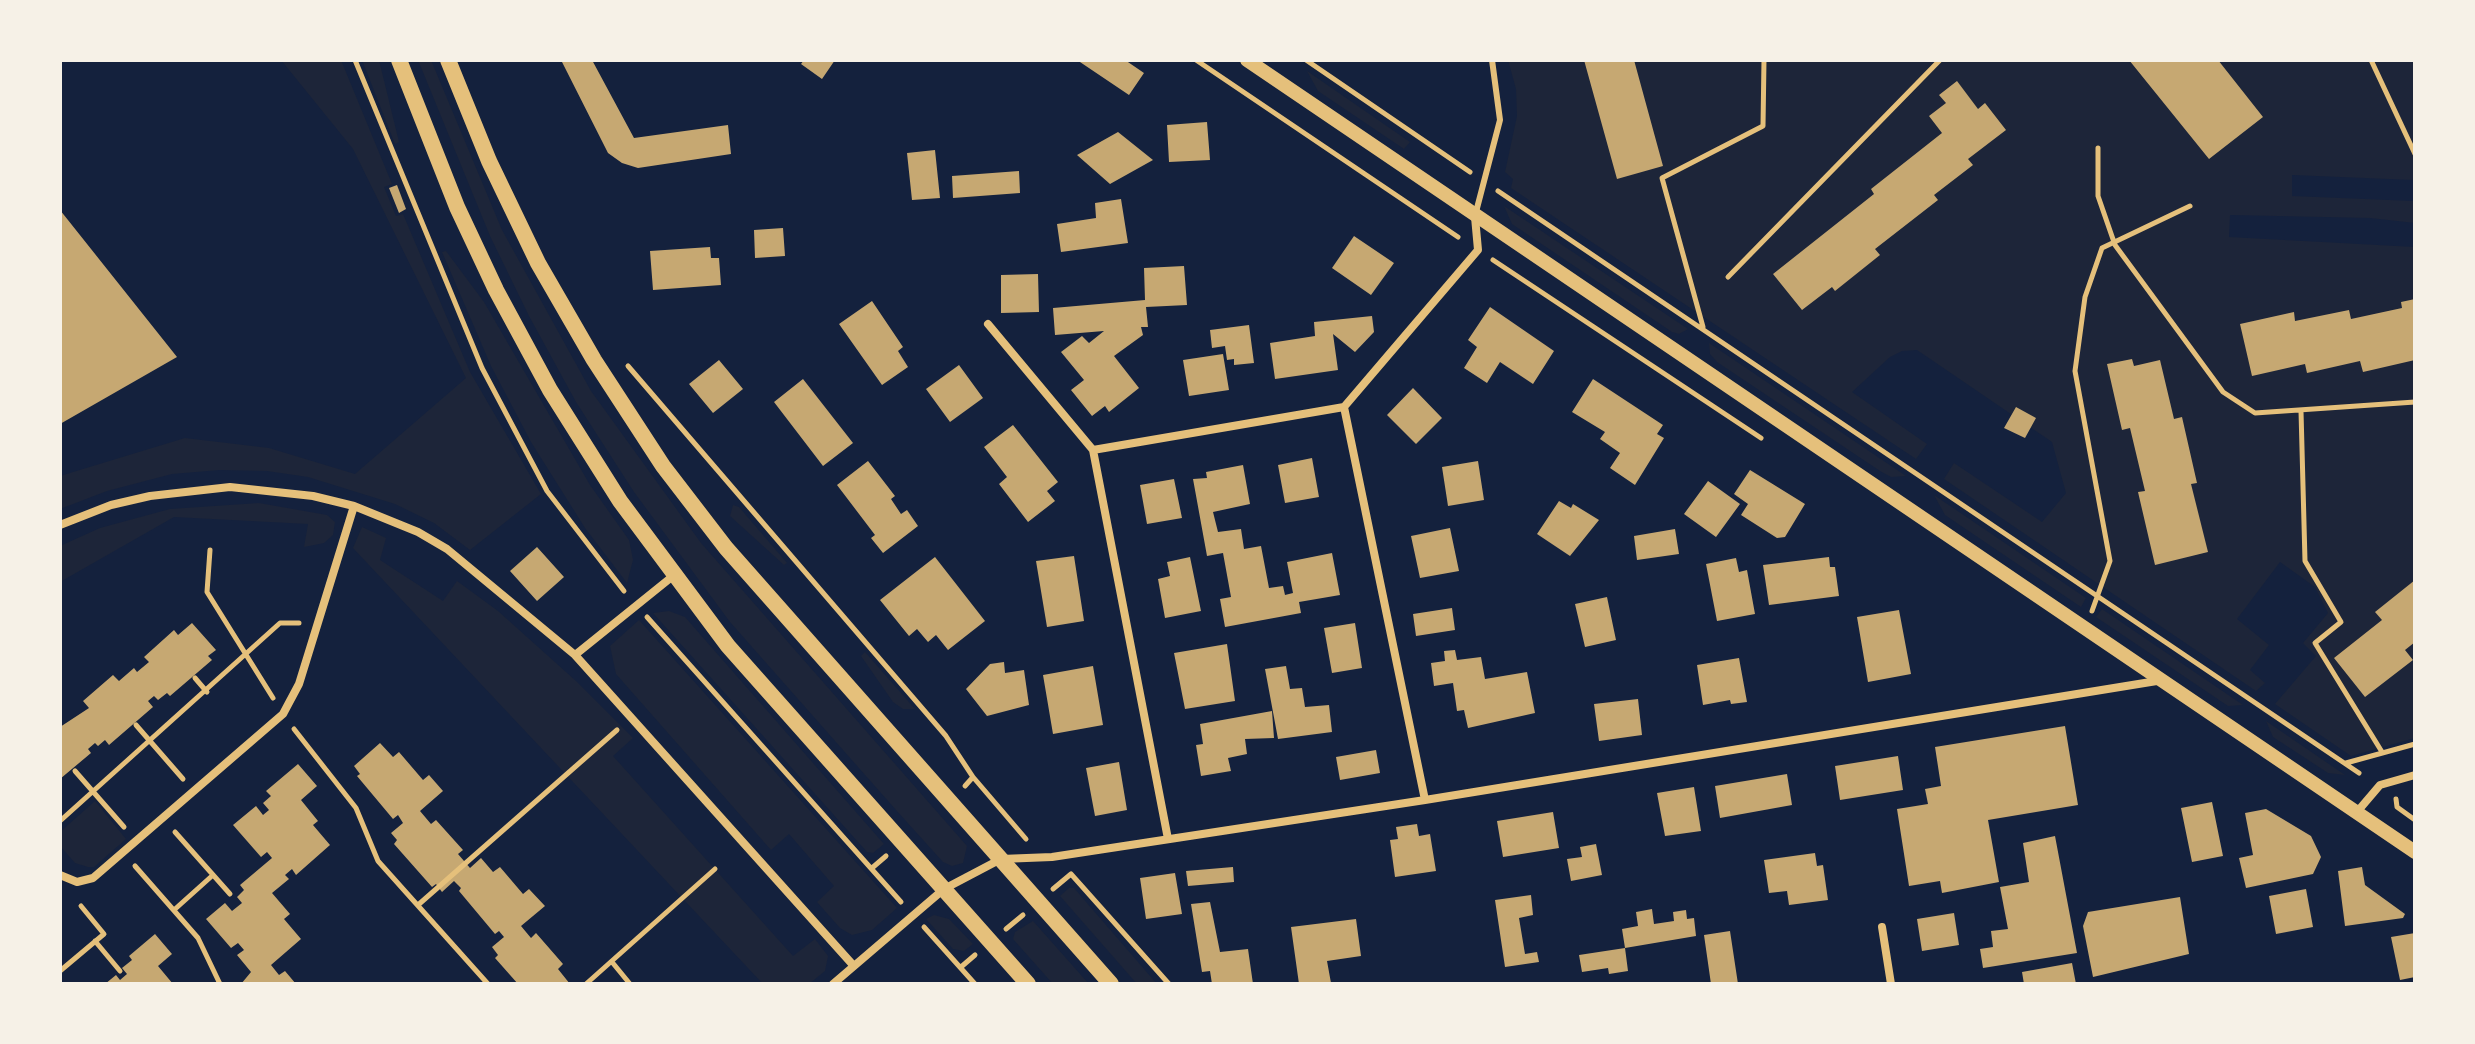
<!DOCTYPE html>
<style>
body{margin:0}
#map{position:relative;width:2475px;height:1044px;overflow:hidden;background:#14213d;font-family:"Golos Text",sans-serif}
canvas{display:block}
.frame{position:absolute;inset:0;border:62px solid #f6f1e7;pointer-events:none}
</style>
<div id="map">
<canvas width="2475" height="1044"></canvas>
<div class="frame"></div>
</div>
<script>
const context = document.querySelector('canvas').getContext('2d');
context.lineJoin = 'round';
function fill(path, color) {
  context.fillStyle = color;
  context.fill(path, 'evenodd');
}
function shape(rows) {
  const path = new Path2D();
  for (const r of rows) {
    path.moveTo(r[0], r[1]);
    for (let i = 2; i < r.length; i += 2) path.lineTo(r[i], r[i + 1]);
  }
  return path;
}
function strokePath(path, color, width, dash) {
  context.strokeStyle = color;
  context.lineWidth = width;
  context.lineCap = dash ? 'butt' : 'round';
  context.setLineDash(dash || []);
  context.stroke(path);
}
const green = shape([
 [281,60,341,60,392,184,384,187,396,216,403,214,470,372,541,494,470,550,434,523,395,504,308,477,267,471,220,470,172,474,107,491,60,509,60,476,185,438,269,448,355,474,466,378,353,149],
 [362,60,379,60,399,142,395,144],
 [418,60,431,60,502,230,591,391,701,543,967,846,963,863,952,866,943,862,896,810,730,622,634,492,576,402,529,316,490,236],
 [1508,60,2415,60,2415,223,2370,218,2230,215,2229,237,2415,247,2415,738,2351,756,2275,704,2316,656,2303,643,2328,613,2315,587,2280,562,2237,619,2269,645,2250,670,2265,683,2256,691,1944,479,1954,463,2042,522,2066,493,2052,442,1917,350,1902,351,1890,357,1852,392,1927,444,1916,459,1511,188,1513,179,1505,172,1517,116,1516,89],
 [2292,175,2413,180,2413,201,2292,196],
 [1307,71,1410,142,1404,149,1318,91],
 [1504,206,1688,329,1679,334,1672,332,1512,224],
 [446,251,484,302,590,485,629,540,633,560,627,583,585,528,531,442,491,366,442,252],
 [1709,343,1906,476,1891,477,1880,471,1717,362,1710,354],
 [1934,495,2086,598,2081,607,1945,515],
 [259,503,327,515,335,522,333,535,324,543,304,547,308,524,174,517,60,582,60,546,100,528,170,509],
 [733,505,739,507,787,563,784,565,730,516],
 [362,527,386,538,380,560,443,601,457,581,498,611,576,681,633,738,613,756,793,956,815,939,828,956,825,971,809,984,763,984,353,548],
 [2102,609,2243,705,2228,706,2096,617],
 [669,611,685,617,884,844,873,853,867,852,653,613],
 [639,620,897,908,872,930,852,935,840,928,817,902,834,886,789,834,771,850,616,674,610,646],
 [865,652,915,709,903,709,893,702,861,656],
 [2266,721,2345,775,2328,773,2273,737],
 [95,801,126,839,94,867,88,867,75,863,60,846,60,832],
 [1069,888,1074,888,1157,984,1137,984,1060,896],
 [934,915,949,919,973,944,964,951,953,949,926,919],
 [1033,921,1089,984,1053,984,1013,939,1015,932]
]);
const building = shape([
 [561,60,592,60,634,138,728,125,731,154,638,168,622,163,608,153],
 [804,60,835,60,822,79,801,64],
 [1077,60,1125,60,1144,73,1129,95],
 [1584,60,1634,60,1663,166,1617,179],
 [2129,60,2218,60,2263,117,2209,159],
 [1957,81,1978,109,1985,103,2006,130,1968,159,1973,165,1934,195,1938,200,1875,249,1880,255,1835,291,1832,287,1802,310,1773,274,1874,194,1871,189,1942,133,1929,116,1946,103,1939,95],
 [1207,122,1210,160,1169,162,1167,125],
 [1118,132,1153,160,1110,184,1077,155],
 [935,150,940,198,912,200,907,153],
 [1019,171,1020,193,953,198,952,176],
 [397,185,406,209,399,213,389,188],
 [1121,199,1128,243,1061,252,1057,224,1096,218,1095,203],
 [60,210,177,357,60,424],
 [783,228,785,256,755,258,754,230],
 [1354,236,1394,263,1371,295,1332,268],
 [710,247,711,258,719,258,721,285,653,290,650,251],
 [1184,266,1187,305,1146,307,1148,327,1141,327,1143,335,1114,356,1139,388,1109,412,1105,406,1092,416,1071,390,1084,380,1061,352,1082,336,1089,343,1104,331,1055,335,1053,308,1145,300,1144,268],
 [1038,274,1039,312,1001,313,1001,275],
 [2415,299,2415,360,2363,372,2360,361,2307,373,2305,364,2252,376,2240,324,2294,312,2295,321,2349,310,2351,319,2402,308,2401,302],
 [872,301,903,347,898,351,908,367,882,385,839,324],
 [1490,307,1554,351,1533,384,1500,362,1487,383,1464,368,1477,347,1468,340],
 [1372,316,1374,332,1355,352,1333,334,1338,370,1275,379,1270,343,1315,336,1314,322],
 [1249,325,1254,363,1234,365,1234,359,1227,360,1225,346,1212,348,1210,330],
 [1223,354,1229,390,1189,396,1183,360],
 [2132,359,2134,366,2160,360,2174,419,2182,417,2197,483,2191,484,2208,552,2155,565,2138,492,2145,491,2130,428,2122,430,2107,364],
 [719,360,743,389,713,413,689,384],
 [959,365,983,398,950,422,926,389],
 [803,379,853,443,823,466,774,402],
 [1593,379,1663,425,1657,434,1664,438,1635,485,1610,468,1620,453,1600,439,1605,432,1572,412],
 [1413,388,1442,418,1416,444,1387,415],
 [2016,407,2036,418,2025,438,2004,428],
 [1013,425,1058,482,1047,491,1055,501,1028,522,999,484,1007,477,984,447],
 [1312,458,1319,497,1285,503,1278,465],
 [868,461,895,496,891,499,901,514,907,510,918,526,883,553,871,538,875,535,837,485],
 [1478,461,1484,500,1448,506,1442,467],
 [1243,465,1250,504,1213,512,1218,532,1241,529,1244,549,1261,546,1269,588,1283,586,1285,595,1293,593,1287,562,1332,553,1340,595,1299,602,1301,613,1225,627,1220,599,1231,597,1223,553,1207,556,1193,479,1207,478,1206,472],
 [1750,470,1805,504,1785,537,1777,538,1741,515,1748,504,1734,494],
 [1174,479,1182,518,1147,524,1140,485],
 [1708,481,1740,504,1716,537,1684,514],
 [1559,501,1571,508,1573,504,1599,520,1570,556,1537,534],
 [1450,528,1459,571,1420,578,1411,536],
 [1675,529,1679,554,1637,560,1634,536],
 [537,547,564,577,537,601,510,571],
 [1074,556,1084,621,1047,627,1036,561],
 [935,557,985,621,948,650,936,635,928,642,917,629,909,636,880,600],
 [1190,557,1201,611,1165,618,1158,579,1170,576,1167,562],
 [1829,557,1830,567,1835,567,1839,596,1769,605,1763,565],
 [1736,558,1739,572,1747,570,1755,614,1717,621,1706,564],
 [2415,580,2415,642,2405,650,2413,660,2365,697,2334,658,2382,620,2375,612],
 [1607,597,1616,640,1585,647,1575,604],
 [1452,608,1455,630,1416,636,1413,614],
 [1899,610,1911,674,1868,682,1857,617],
 [192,623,216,650,208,656,212,660,170,696,167,693,158,700,154,696,148,701,153,707,109,745,105,740,98,746,95,743,88,749,91,753,60,779,60,727,89,708,83,701,113,675,119,681,134,668,137,672,149,662,144,657,174,630,178,635],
 [1355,623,1362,668,1332,673,1324,628],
 [1227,644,1235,701,1185,709,1174,653],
 [1455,650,1457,660,1481,657,1485,679,1527,672,1535,713,1468,728,1464,710,1457,711,1453,683,1434,686,1431,663,1445,661,1444,651],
 [1739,658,1747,702,1731,704,1730,700,1703,705,1697,665],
 [1004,662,1005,673,1024,670,1029,705,987,716,966,689,990,664],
 [1093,666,1103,725,1053,734,1043,675],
 [1286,666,1290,689,1302,688,1305,707,1329,705,1332,732,1278,739,1265,669],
 [1638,699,1642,735,1599,741,1594,704],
 [1272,711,1274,738,1245,739,1247,754,1228,758,1231,771,1201,776,1196,745,1203,744,1200,724],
 [2065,726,2078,805,1988,820,1999,882,1942,893,1940,881,1909,886,1897,809,1928,804,1925,789,1941,786,1935,747],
 [380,743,393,757,399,752,423,780,429,775,443,791,420,811,431,824,436,820,463,850,458,854,470,868,481,858,493,872,500,867,523,894,529,889,545,906,521,926,531,938,536,933,563,964,558,969,570,984,518,984,495,958,498,955,492,947,504,937,499,931,495,934,459,891,461,888,454,881,442,892,436,884,432,887,394,844,397,840,391,833,403,823,398,815,393,819,357,776,360,774,354,766],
 [1376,750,1380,773,1340,780,1336,757],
 [1898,756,1903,790,1840,800,1835,766],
 [1119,762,1127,810,1095,816,1086,768],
 [298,764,317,786,301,800,318,821,313,825,330,845,296,875,292,869,285,875,289,879,272,893,290,914,284,919,301,939,271,965,279,975,285,971,296,984,241,984,251,972,237,955,244,950,238,943,231,948,206,919,225,903,232,911,242,903,237,897,244,890,240,885,272,858,267,852,261,857,233,825,256,806,263,815,269,810,263,803,271,796,266,791],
 [1787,774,1792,805,1720,818,1715,786],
 [1694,787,1701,831,1665,836,1657,793],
 [2212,802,2223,856,2192,862,2181,808],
 [2266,809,2311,836,2321,857,2313,874,2246,888,2239,858,2253,855,2245,813],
 [1553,812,1559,848,1503,857,1497,821],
 [1417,824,1419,836,1430,834,1436,871,1395,877,1390,840,1398,839,1396,827],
 [2055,836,2077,953,1983,968,1980,949,1993,947,1991,931,2008,929,2000,887,2029,882,2023,843],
 [1596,844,1602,875,1571,881,1567,859,1582,857,1580,847],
 [1815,853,1817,866,1823,865,1828,900,1789,905,1787,891,1769,893,1764,860],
 [1233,867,1234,882,1188,886,1186,871],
 [2362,867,2365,885,2405,914,2403,918,2345,926,2338,871],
 [1175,873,1182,914,1146,919,1140,878],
 [2306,889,2313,927,2276,934,2269,896],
 [1531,895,1533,915,1519,918,1525,954,1537,952,1539,962,1505,967,1495,900],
 [2180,897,2189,954,2093,977,2083,926,2088,912],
 [1210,902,1220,952,1248,949,1253,984,1212,984,1210,971,1202,972,1191,904],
 [1652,909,1654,924,1674,921,1673,912,1686,910,1687,919,1694,918,1696,936,1625,948,1622,929,1638,926,1636,912],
 [1954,913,1959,945,1922,951,1917,919],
 [1356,919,1361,956,1327,961,1331,983,1299,984,1291,927],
 [1730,931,1738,984,1711,984,1704,935],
 [2415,933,2415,977,2400,980,2391,937],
 [155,934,172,954,158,966,173,984,105,984,116,975,120,980,127,974,122,968,132,960,129,956],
 [1625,948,1628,971,1609,974,1608,968,1582,972,1579,955],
 [2072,963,2076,984,2024,984,2022,972]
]);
const path = shape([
 [355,60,482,368,547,491,624,591],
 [1196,60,1458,237],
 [1306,60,1470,172],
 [2371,60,2415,154],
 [2098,148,2098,196,2115,245,2223,392,2255,413,2415,402],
 [1498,191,2359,773],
 [1493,260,1761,438],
 [1728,277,1940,60],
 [1703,327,1662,178,1763,126,1764,60],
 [628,366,946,736,973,777],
 [2301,411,2305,561,2341,622,2315,643,2382,752],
 [210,550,207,592,273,698],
 [2092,611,2110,561,2075,371,2085,297,2102,248,2190,206],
 [647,617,901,902],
 [195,678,207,692],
 [136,725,183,779],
 [294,729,356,808,378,861,488,984],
 [2346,763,2415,744],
 [75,771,124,827],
 [965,786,973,777,1026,839],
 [2396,799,2397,807,2415,820],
 [60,821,280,623,299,623],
 [175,832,230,894],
 [135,866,198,938,220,984],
 [872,868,886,856],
 [1053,889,1071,874,1169,984],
 [418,905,617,730],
 [174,910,213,875],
 [924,927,975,984],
 [1006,929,1023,915],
 [95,941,120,971],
 [612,962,630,984],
 [961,967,975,955],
 [60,971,104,934,81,906],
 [586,984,715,869]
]);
const service = shape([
 [1476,212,1500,120,1492,60]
]);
const minor = shape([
 [988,324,1093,450,1168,839],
 [1344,407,1425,800],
 [1093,450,1344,407,1478,250,1475,217],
 [60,525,111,505,150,496,230,487,313,496,354,506,418,532,447,549,575,655,853,965],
 [575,655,673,576],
 [2357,812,2380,785,2415,775],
 [60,875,77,882,93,878,283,714,299,684,354,506],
 [1882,927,1891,984],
 [833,984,944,889,1001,859,1052,857,1425,800,2163,680]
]);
const tertiary = shape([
 [1247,60,2415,852]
]);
const secondary = shape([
 [399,60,457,207,496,290,550,390,620,501,728,646,1028,984],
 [448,60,489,161,538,263,594,360,663,466,726,548,1111,984]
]);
fill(green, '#1d2539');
fill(building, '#c6a872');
strokePath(path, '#e5c07b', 5);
strokePath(service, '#e5c07b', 6);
strokePath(minor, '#e5c07b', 8);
strokePath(tertiary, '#e5c07b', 14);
strokePath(secondary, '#e5c07b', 16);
</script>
